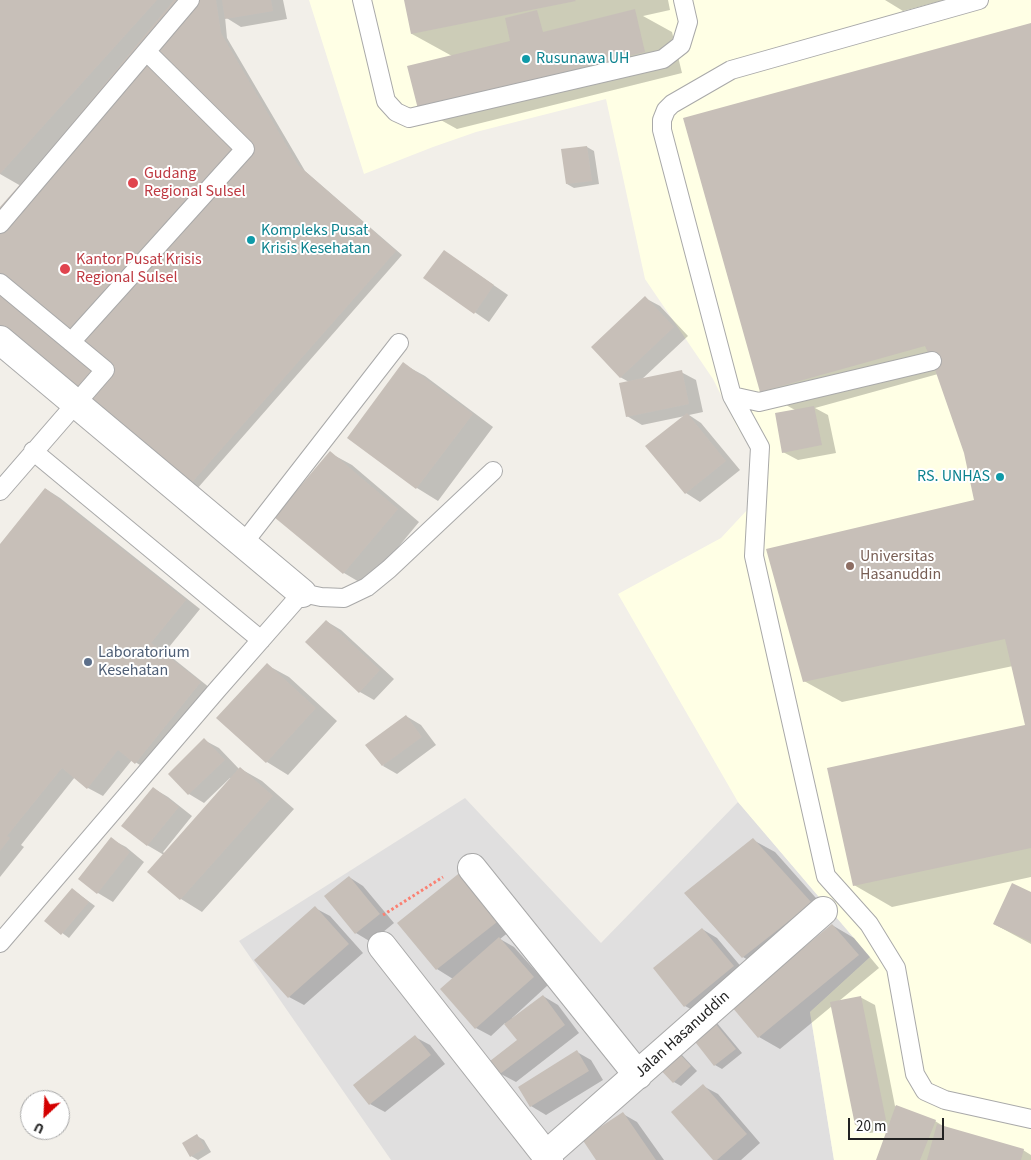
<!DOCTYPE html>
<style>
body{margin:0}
#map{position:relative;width:1031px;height:1160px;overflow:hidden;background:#f2efe9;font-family:"Source Sans 3",sans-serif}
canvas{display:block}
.north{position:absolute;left:20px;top:1090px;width:50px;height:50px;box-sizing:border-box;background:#fff;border:1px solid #a7a7a7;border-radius:50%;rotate:205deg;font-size:14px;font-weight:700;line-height:20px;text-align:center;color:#222}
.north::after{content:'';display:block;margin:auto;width:18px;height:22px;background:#d40000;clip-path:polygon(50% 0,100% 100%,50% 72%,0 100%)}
.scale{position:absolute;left:848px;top:1118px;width:96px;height:22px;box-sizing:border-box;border:2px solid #222;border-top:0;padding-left:6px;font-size:15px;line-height:18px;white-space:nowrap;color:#222;-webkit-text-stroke:4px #fff;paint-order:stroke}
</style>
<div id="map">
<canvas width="1031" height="1160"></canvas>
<div class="north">U</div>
<div class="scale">20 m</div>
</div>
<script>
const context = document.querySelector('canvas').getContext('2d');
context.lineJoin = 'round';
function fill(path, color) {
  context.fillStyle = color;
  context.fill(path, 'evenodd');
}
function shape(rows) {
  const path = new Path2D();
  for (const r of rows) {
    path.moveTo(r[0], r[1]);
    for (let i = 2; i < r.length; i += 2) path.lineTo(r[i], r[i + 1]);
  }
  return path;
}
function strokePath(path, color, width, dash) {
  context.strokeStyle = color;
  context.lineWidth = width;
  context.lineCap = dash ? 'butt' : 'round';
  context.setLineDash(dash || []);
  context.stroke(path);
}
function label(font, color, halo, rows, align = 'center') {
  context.font = font + ' "Source Sans 3",sans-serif';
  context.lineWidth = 4;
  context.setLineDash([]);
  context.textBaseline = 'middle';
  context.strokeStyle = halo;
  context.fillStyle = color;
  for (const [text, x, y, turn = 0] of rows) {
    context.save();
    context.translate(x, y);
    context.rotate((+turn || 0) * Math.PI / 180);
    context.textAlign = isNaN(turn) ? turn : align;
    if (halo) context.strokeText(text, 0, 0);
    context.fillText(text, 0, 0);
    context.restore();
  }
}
const residential = shape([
 [465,798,601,943,738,802,871,957,810,1012,834,1160,391,1160,239,941]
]);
const education = shape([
 [309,0,1031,0,1031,1160,834,1160,810,1012,870,957,738,802,618,594,721,538,748,509,757,458,737,427,713,379,645,279,606,99,476,132,433,147,364,174]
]);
const shadow = shape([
 [0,0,283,0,287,19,241,27,225,17,227,38,305,171,402,255,196,490,0,326,0,210,21,186,0,174],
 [405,0,668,0,670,10,643,16,672,32,682,73,457,129,419,108,452,56,412,34],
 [885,0,944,0,903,11],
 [1031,24,1031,877,892,907,854,885,1026,726,1013,666,842,702,804,681,976,501,965,453,938,374,815,408,828,415,836,453,798,460,783,452,795,410,761,391],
 [587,147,594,151,599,184,574,188,567,184],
 [444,251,508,295,489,322,425,278],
 [645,298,660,306,688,336,641,380,681,372,696,380,703,412,689,415,701,423,740,470,700,502,686,493,685,416,642,425,627,416,629,382,620,377],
 [403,364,425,376,493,427,438,501,417,488,348,438],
 [330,453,352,465,419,522,366,586,344,573,276,517],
 [46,489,60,498,200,609,165,652,215,692,151,772,132,760,103,796,88,788,75,777,21,845,24,847,0,877,0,547],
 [326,621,341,630,394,679,374,700,360,692],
 [267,665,289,677,337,721,288,775,267,762],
 [406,716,421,725,436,745,397,774,383,766],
 [204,740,219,748,240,770,241,769,262,781,294,809,202,912,181,899,149,871,164,855,147,845,153,788,168,797,192,816,163,852,165,854,231,779,230,778,204,803,189,794,169,774],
 [111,839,126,847,144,862,113,902,98,893,80,878],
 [753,840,775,852,832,916,765,970,743,957,686,893],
 [467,868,519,924,500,939,514,947,548,985,512,1018,513,1019,543,996,558,1005,579,1033,516,1082,501,1074,492,1061,519,1041,505,1023,491,1036,476,1028,453,979,437,969,399,923],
 [349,877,363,886,394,923,371,942,356,933,325,896],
 [72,889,95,906,69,938,46,921],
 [1031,893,1031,944,994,924],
 [315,908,330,916,363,953,304,1005,289,997],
 [832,925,854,938,879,968,839,1001,860,997,875,1005,895,1106,935,1121,948,1129,1023,1150,1031,1155,1031,1160,877,1160,888,1130,870,1133,856,1125,832,1006,780,1049,759,1037],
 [702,929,717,938,748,975,700,1014,685,1006],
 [717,1023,742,1053,722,1069,715,1065,690,1035],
 [415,1037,430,1045,445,1064,385,1112,370,1104],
 [577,1052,591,1060,603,1080,546,1115,531,1106],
 [681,1054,697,1071,681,1086,674,1082,658,1065],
 [703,1086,718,1094,760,1143,741,1160,715,1160],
 [623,1114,637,1122,664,1160,597,1160],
 [197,1136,204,1140,211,1152,198,1160,191,1156]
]);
const building = shape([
 [0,0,157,0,0,174],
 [174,0,216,0,221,33,298,165,396,251,188,487,0,328,0,207,39,163],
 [222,0,271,0,273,11,225,19],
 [404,0,575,0,576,1,411,34],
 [635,9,645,52,418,109,407,66,510,41,505,18,537,10,543,32],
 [1031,23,1031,848,853,886,827,768,1025,725,1005,639,803,682,766,549,974,500,964,453,932,361,925,346,760,392,683,118],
 [587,146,592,181,566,184,561,149],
 [444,250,494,285,474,314,423,278],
 [645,296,674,327,620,378,591,347],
 [403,362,473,414,416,489,347,438],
 [682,370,689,404,626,417,619,383],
 [814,406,822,445,782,453,775,413],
 [687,413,726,461,685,494,645,446],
 [330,451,398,509,343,574,274,517],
 [45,488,186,600,151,643,201,682,135,764,118,750,87,789,62,768,7,836,10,838,0,851,0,544],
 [326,620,380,670,359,693,305,642],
 [267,663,316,708,266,763,216,718],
 [406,715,422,737,382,766,365,745],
 [204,738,225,760,188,795,168,774],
 [240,767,273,796,180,900,147,872],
 [153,787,179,807,147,846,121,826],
 [111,837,130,852,97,894,78,879],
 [753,838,812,903,742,958,684,893],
 [467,867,506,915,436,970,397,923],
 [349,876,380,914,355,934,324,896],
 [1012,883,1031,892,1031,942,993,924],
 [72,888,89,902,61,935,44,921],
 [315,906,349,944,288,998,254,960],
 [832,924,859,955,758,1038,732,1007],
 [702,928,734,966,684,1007,653,968],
 [499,937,534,977,475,1029,440,989],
 [543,995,565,1025,500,1074,490,1061,517,1040,504,1024],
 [861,996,886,1120,855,1125,830,1002],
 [710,1017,736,1049,714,1066,689,1034],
 [415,1035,431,1055,369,1105,353,1085],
 [674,1048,691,1066,673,1083,656,1065],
 [577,1050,589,1071,530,1107,518,1087],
 [703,1084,747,1134,717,1160,713,1160,671,1112],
 [896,1105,936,1120,920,1160,876,1160],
 [623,1112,656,1160,596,1160,582,1139],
 [937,1124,1024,1149,1021,1160,927,1160],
 [197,1134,205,1148,190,1157,182,1143]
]);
const path = shape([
 [383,915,443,877]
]);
const lane = shape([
 [362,0,386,101,396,112,409,118,663,59,681,45,688,22,683,0],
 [0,224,190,0],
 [0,283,105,370,0,491],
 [71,342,245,149,147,52],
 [932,361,759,402,732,396,662,130,662,120,666,110,672,104,731,70,979,0],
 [732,396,760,447,754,556,826,876,869,924,896,968,915,1074,925,1091,945,1100,1031,1119],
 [33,451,261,640],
 [242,545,399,343],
 [0,943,217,690,302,593,321,597,344,598,367,587,389,569,493,471]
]);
const street = shape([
 [0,340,302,593],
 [472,868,638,1075],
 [382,946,546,1155],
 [549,1160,546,1155,823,911]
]);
const markers = [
 [526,59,5,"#0f9aa8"],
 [133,183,6,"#e0444e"],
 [251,240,5,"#0f9aa8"],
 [65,269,6,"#e0444e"],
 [1000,477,5,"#0f9aa8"],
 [850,566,5,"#8d6e63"],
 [88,662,5,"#5c6f8a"]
];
const cultureNames = [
 ["Rusunawa UH",536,59],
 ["Kompleks Pusat",261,231],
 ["Krisis Kesehatan",261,249],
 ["RS. UNHAS",990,477,"right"]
];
const healthNames = [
 ["Gudang",144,174],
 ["Regional Sulsel",144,192],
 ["Kantor Pusat Krisis",76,260],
 ["Regional Sulsel",76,278]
];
const educationNames = [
 ["Universitas",860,557],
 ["Hasanuddin",860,575]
];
const serviceNames = [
 ["Laboratorium",98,653],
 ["Kesehatan",98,671]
];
const streetNames = [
 ["Jalan Hasanuddin",683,1035,-42]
];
fill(residential, '#e0dfdf');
fill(education, '#ffffe5');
fill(shadow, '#0003');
fill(building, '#c7bfb8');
strokePath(lane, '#a9a9a9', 20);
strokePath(street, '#a9a9a9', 30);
strokePath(path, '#fa8072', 3, [2.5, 2.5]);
strokePath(lane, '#fff', 18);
strokePath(street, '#fff', 28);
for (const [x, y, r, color] of markers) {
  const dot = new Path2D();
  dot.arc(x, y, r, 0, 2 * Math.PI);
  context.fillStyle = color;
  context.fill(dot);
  strokePath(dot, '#fff', 2);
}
label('16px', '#0d838f', '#fff', cultureNames, 'left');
label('16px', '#be3a42', '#fff', healthNames, 'left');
label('16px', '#785e54', '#fff', educationNames, 'left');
label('16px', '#4e5e75', '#fff', serviceNames, 'left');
label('16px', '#222', '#fff', streetNames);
</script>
